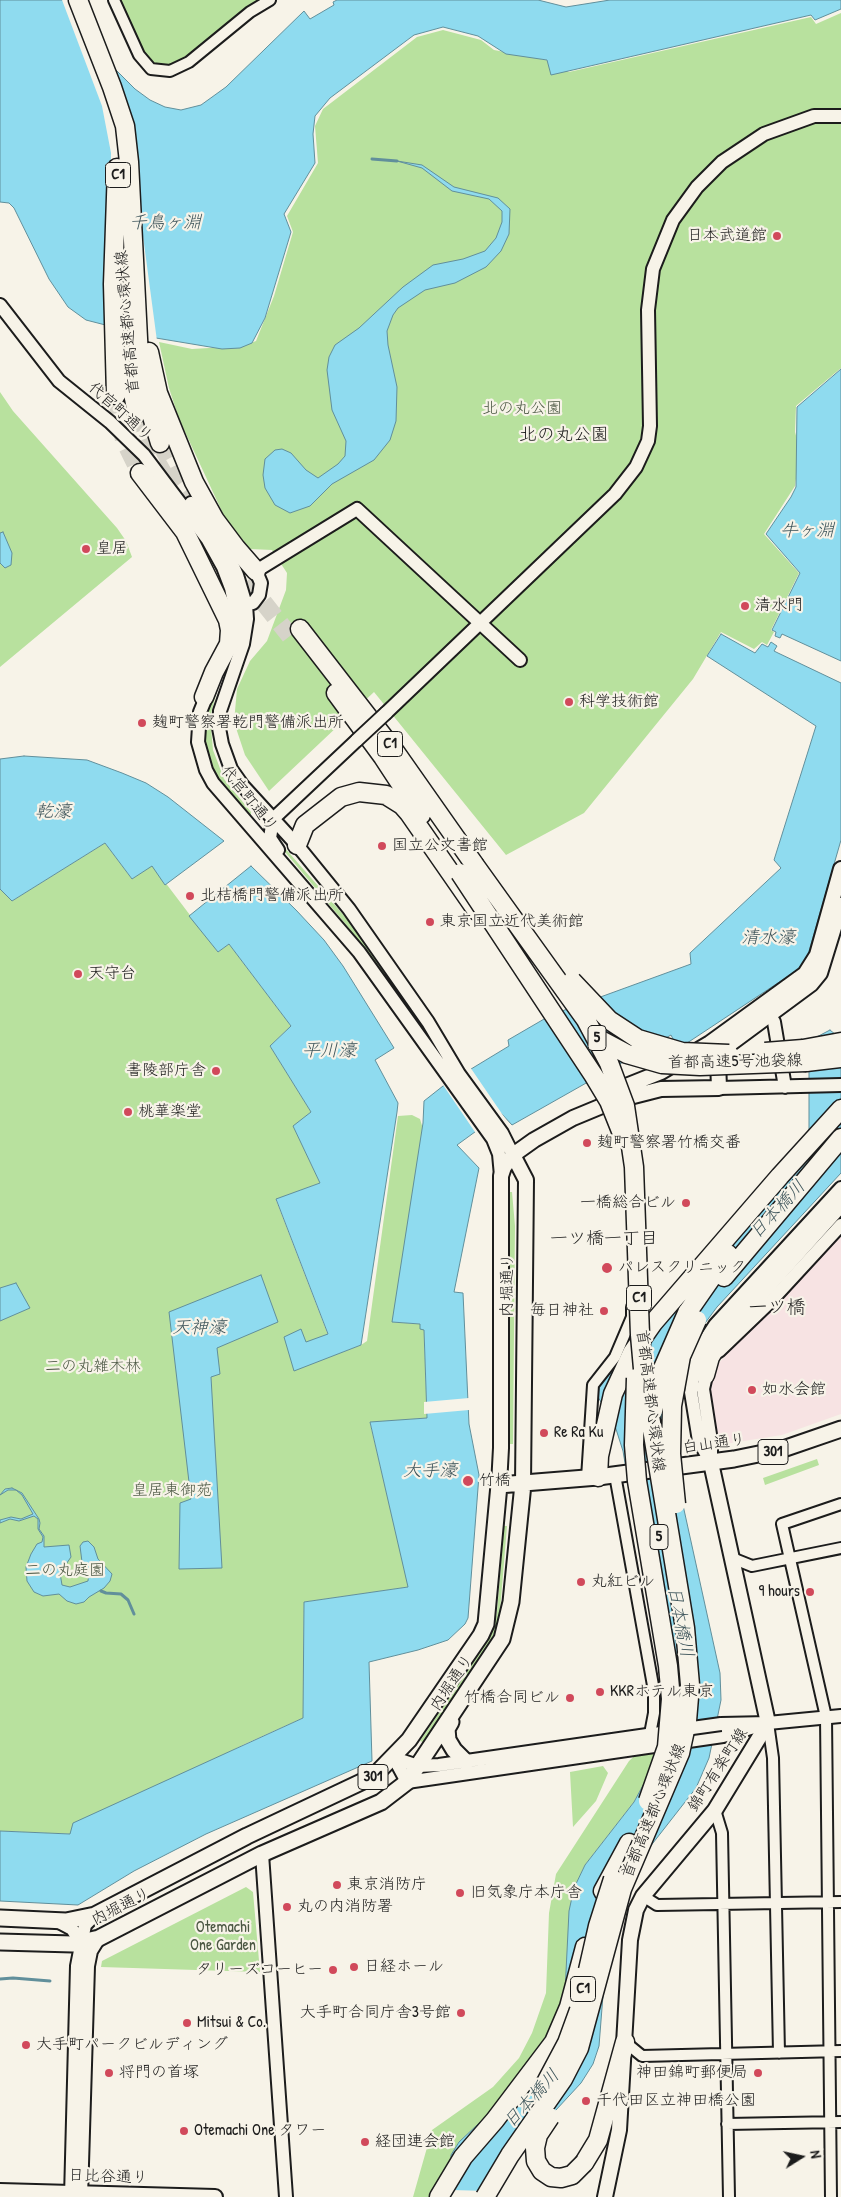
<!DOCTYPE html>
<meta charset="utf-8">
<style>
body{margin:0}
#map{position:relative;width:841px;height:2197px;overflow:hidden;background:#f7f3e8;font-family:"Patrick Hand",sans-serif}
canvas{display:block}
.north{position:absolute;left:776px;top:2132px;width:50px;height:50px;-webkit-text-stroke:4px #f7f3e8;paint-order:stroke;rotate:80deg;font-size:14px;font-weight:700;line-height:20px;text-align:center;color:#1c1c1c}
.north::after{content:'';display:block;margin:auto;width:18px;height:22px;background:#1c1c1c;clip-path:polygon(50% 0,100% 100%,50% 72%,0 100%)}
</style>
<div id="map">
<canvas width="841" height="2197"></canvas>
<div class="north">N</div>
</div>
<script>
const context = document.querySelector('canvas').getContext('2d');
context.lineJoin = 'round';
function fill(path, color) {
  context.fillStyle = color;
  context.fill(path, 'evenodd');
}
function shape(rows) {
  const path = new Path2D();
  for (const r of rows) {
    path.moveTo(r[0], r[1]);
    for (let i = 2; i < r.length; i += 2) path.lineTo(r[i], r[i + 1]);
  }
  return path;
}
function strokePath(path, color, width, dash) {
  context.strokeStyle = color;
  context.lineWidth = width;
  context.lineCap = dash ? 'butt' : 'round';
  context.setLineDash(dash || []);
  context.stroke(path);
}
function label(font, color, halo, rows, align = 'center') {
  context.font = font + ' "Patrick Hand","Klee One",sans-serif';
  context.lineWidth = 4.5;
  context.setLineDash([]);
  context.textBaseline = 'middle';
  context.strokeStyle = halo;
  context.fillStyle = color;
  for (const [text, x, y, turn = 0] of rows) {
    context.save();
    context.translate(x, y);
    context.rotate((+turn || 0) * Math.PI / 180);
    context.textAlign = isNaN(turn) ? turn : align;
    if (halo) context.strokeText(text, 0, 0);
    context.fillText(text, 0, 0);
    context.restore();
  }
}
const built = shape([
 [841,1231,841,1414,782,1435,725,1444,718,1441,710,1387,718,1364]
]);
const green = shape([
 [117,0,263,0,185,58,164,67,156,67,148,63],
 [841,13,841,368,796,406,795,432,800,450,795,486,764,534,799,573,771,630,774,632,767,645,762,642,754,649,721,632,693,679,584,813,506,855,374,692,269,791,245,755,234,722,237,689,250,661,267,641,286,590,287,573,272,550,250,549,225,518,179,419,169,388,159,342,192,349,243,346,256,341,274,296,293,232,287,216,318,163,315,126,323,109,417,37,443,30,481,40,494,50,546,60,569,72,811,17,816,24],
 [0,392,13,411,117,528,126,541,132,557,0,667],
 [220,680,210,717,213,750,224,779,251,812,251,816,219,782,207,752,205,729,206,716],
 [276,838,348,920,410,1010,406,1010,348,927,275,840],
 [105,843,132,879,152,865,218,952,229,944,291,1026,270,1046,311,1112,294,1127,320,1183,276,1200,328,1335,306,1343,294,1370,361,1345,367,1341,398,1116,412,1115,420,1119,423,1129,393,1322,420,1324,424,1329,427,1418,370,1423,409,1587,304,1602,303,1718,245,1744,70,1834,0,1831,0,889,12,901],
 [510,1192,512,1192,515,1226,513,1444,509,1444],
 [817,1459,819,1465,765,1485,763,1478],
 [504,1526,507,1526,500,1611,497,1627,489,1644,423,1742,420,1741,487,1642,494,1626,497,1612],
 [643,1748,662,1750,634,1802,585,1865,574,1888,565,1992,550,2035,494,2109,459,2142,451,2155,452,2172,437,2197,413,2197,432,2130,493,2087,519,2058,532,2033,546,1993,549,1913,556,1874,629,1761],
 [603,1766,608,1773,596,1801,573,1827,570,1772],
 [246,1887,253,1892,260,1972,101,1967,102,1961]
]);
const water = shape([
 [0,0,86,0,114,68,135,89,150,100,165,107,181,110,201,105,226,87,304,11,310,19,334,5,333,2,337,0,538,0,566,7,610,0,841,0,841,9,815,20,811,15,551,75,547,60,506,54,478,36,443,27,414,35,330,98,315,116,313,134,315,163,284,214,291,232,265,318,252,343,240,348,222,349,156,338,86,320,68,307,49,279,14,208,9,203,0,202,0,0],
 [397,161,422,165,454,187,498,198,510,209,509,234,501,251,486,267,455,283,425,290,398,308,393,315,387,331,388,345,397,387,396,421,390,440,374,460,332,484,310,506,290,513,275,505,265,488,263,475,265,459,275,450,282,449,291,453,306,470,318,478,338,464,345,456,346,441,332,410,327,370,329,357,335,345,359,328,403,287,433,265,463,259,485,251,496,238,502,222,502,211,489,199,452,191,422,168,397,161],
 [841,369,841,661,782,634,780,638,775,636,776,632,772,630,800,573,766,534,791,497,796,487,797,407,841,369],
 [3,532,12,553,11,565,5,568,0,563,0,533,3,532],
 [721,634,755,653,762,644,768,647,771,642,777,646,774,651,778,653,841,683,841,840,805,965,678,1049,671,1035,512,1125,501,1113,457,1145,479,1168,454,1292,463,1293,469,1424,479,1475,468,1618,465,1624,448,1640,418,1650,369,1662,372,1761,206,1834,134,1871,78,1905,0,1901,0,1831,70,1834,73,1823,303,1718,304,1602,408,1587,370,1422,427,1418,424,1330,420,1329,420,1324,392,1322,423,1123,424,1101,443,1086,509,1046,508,1040,551,1015,691,964,690,953,781,868,774,860,816,726,707,656,721,634],
 [24,756,87,760,122,773,146,783,168,797,224,841,165,885,152,866,132,879,105,843,12,901,0,889,0,759,24,756],
 [251,866,296,910,324,940,343,966,394,1048,375,1060,398,1103,397,1112,361,1345,294,1371,284,1337,301,1329,306,1342,328,1334,276,1199,320,1183,293,1126,311,1112,270,1046,291,1026,229,944,218,952,189,916,251,866],
 [830,1030,836,1035,841,1033,841,1173,717,1307,691,1342,679,1374,679,1487,720,1673,721,1700,709,1758,696,1788,617,1889,608,1932,599,2046,593,2064,581,2083,543,2124,487,2190,452,2197,451,2155,459,2142,494,2109,550,2035,565,1992,569,1911,574,1888,585,1865,634,1802,662,1750,664,1696,623,1451,615,1426,598,1397,599,1387,681,1281,809,1136,809,1041,830,1030],
 [261,1275,278,1322,217,1348,220,1374,211,1377,222,1568,179,1569,180,1503,191,1499,169,1312,261,1275],
 [16,1283,30,1308,0,1321,0,1288,16,1283],
 [12,1488,22,1493,39,1519,40,1523,39,1529,44,1536,44,1547,69,1545,71,1557,60,1573,62,1585,70,1587,88,1581,89,1571,82,1562,80,1546,83,1542,88,1541,94,1547,98,1559,112,1574,110,1581,104,1588,89,1597,84,1602,76,1604,67,1601,59,1594,43,1596,34,1592,27,1581,26,1567,31,1554,37,1544,42,1542,43,1537,38,1529,38,1519,34,1516,19,1521,10,1519,0,1523,0,1520,11,1517,21,1519,33,1514,22,1495,16,1490,8,1490,0,1495,5,1489,12,1488]
]);
const pier = shape([
 [62,0,85,0,124,93,131,118,139,206,157,341,107,329,111,153,102,106],
 [470,1067,511,1127,501,1116,477,1135,443,1085],
 [469,1398,469,1410,424,1414,424,1402],
 [451,2190,489,2191,490,2197,450,2197]
]);
const stream = shape([
 [372,159,397,161],
 [101,1591,106,1593,121,1594,128,1600,134,1614],
 [0,1979,13,1978,50,1981]
]);
const motorwayTunnel = shape([
 [116,395,124,440,140,473],
 [137,413,150,450,166,478],
 [160,443,179,478,204,512],
 [230,560,290,636]
]);
const minor = shape([
 [114,0,139,55,151,69,170,71,189,62,250,12,270,0],
 [615,1475,654,1691,654,1713,650,1734],
 [587,1478,593,1385,615,1357,632,1317,632,1307],
 [732,1558,752,1566,841,1548],
 [768,1723,773,1758,779,2053],
 [715,1810,722,1833,729,2197],
 [643,1896,657,1905,841,1902],
 [625,2042,642,2056,841,2051],
 [727,2124,841,2122],
 [831,2197,826,1717,782,1524,841,1504]
]);
const tertiary = shape([
 [0,305,59,381,110,422,144,455,208,540,223,567,231,588,237,616,236,642],
 [191,503,217,536,226,551,237,575,246,605,247,619,243,644,220,711,219,728,222,744,231,769,243,786,297,845,349,909,428,1022,459,1074,502,1133,513,1155],
 [238,605,253,603,259,595,261,583,256,571,357,509,520,660],
 [209,690,200,712,198,742,206,770,213,783,359,952,493,1139,499,1154,501,1176],
 [386,713,615,494,636,467,648,441,650,426,648,310,653,269,673,220,697,187,722,162,764,134,814,116,841,116],
 [278,850,270,838,273,819,357,740],
 [769,1014,774,1022,785,1087],
 [719,1088,841,1085],
 [719,1351,770,1302,841,1225],
 [708,1367,703,1389,711,1441,711,1461],
 [711,1463,699,1441,691,1392,694,1368,702,1345,715,1325,841,1188],
 [721,1724,768,1723,841,1716],
 [394,1758,407,1782,723,1736,768,1723],
 [394,1758,418,1766,439,1765,661,1733],
 [262,1854,286,2197],
 [57,1921,72,1929,83,1946],
 [71,2197,77,1966,85,1925,95,1915],
 [81,2197,88,1966,91,1951,99,1938]
]);
const secondary = shape([
 [611,1092,661,1072,710,1043,805,974,817,955,841,869],
 [513,1155,526,1180,523,1484],
 [499,1485,501,1448,501,1176,504,1167,513,1155,534,1140,573,1118,614,1101,661,1089,719,1088,718,1060,723,1049,811,984,820,973,841,905],
 [0,2191,215,2197],
 [605,2197,619,2130,630,1940,636,1910,643,1896,715,1810,768,1723,711,1463]
]);
const primary = shape([
 [451,1722,447,1729,448,1740,454,1750,466,1762],
 [0,1918,66,1921,95,1915,247,1836,374,1776,409,1740,481,1635,486,1624,499,1485,598,1477,734,1459,783,1449,841,1429],
 [0,1942,73,1944,99,1938,262,1854,381,1802,407,1782,502,1639,511,1602,523,1484]
]);
const motorway = shape([
 [78,0,112,87,125,126,129,162,139,358,146,397,160,443],
 [149,352,158,393,194,482,215,520,236,548,256,571],
 [130,379,137,413],
 [116,395,113,284,117,168],
 [140,473,185,532,228,620,230,630,229,644,214,672,204,697],
 [300,629,396,753,474,864],
 [336,693,383,757,421,815],
 [297,845,305,825,341,797,359,792,386,795,402,805,409,813,477,911],
 [803,1049,841,1042],
 [806,1062,841,1058],
 [724,1277,841,1138],
 [687,1313,728,1254],
 [705,1375,710,1357,727,1329,841,1202],
 [598,1477,599,1456,613,1394,632,1353,653,1323,780,1176,841,1109],
 [603,1891,629,1843],
 [584,2163,598,2140,625,2042],
 [439,2197,463,2157,495,2120,554,2042,569,2007,585,1947]
]);
const tertiaryBridge = shape([
 [357,740,386,713],
 [678,1730,721,1724]
]);
const motorwayBridge = shape([
 [474,864,586,1020,609,1063,625,1106,634,1167,640,1335,644,1380,685,1628,690,1685,687,1721,680,1753,622,1889,579,2048,563,2079,510,2155,485,2197],
 [460,873,594,1076,609,1101,621,1131],
 [572,981,609,1020,638,1039,682,1052,729,1054],
 [595,1037,627,1054,662,1064,700,1066,806,1062],
 [765,1052,803,1049],
 [636,1378,634,1445,637,1481,668,1666,671,1699,667,1747,648,1801],
 [653,1411,663,1368,687,1313],
 [676,1504,671,1454,672,1406,681,1356,697,1320],
 [588,1970,598,1926,613,1879],
 [542,2090,567,2043,579,2010],
 [550,2117,538,2135,535,2148,536,2161,542,2171,551,2177,561,2178,572,2175,584,2163]
]);
const markers = [
 [777,236,5,"#d1495b"],
 [86,549,5,"#d1495b"],
 [745,606,5,"#d1495b"],
 [569,702,5,"#d1495b"],
 [142,723,5,"#d1495b"],
 [382,846,5,"#d1495b"],
 [190,896,5,"#d1495b"],
 [430,922,5,"#d1495b"],
 [78,974,5,"#d1495b"],
 [216,1071,5,"#d1495b"],
 [128,1112,5,"#d1495b"],
 [587,1143,5,"#d1495b"],
 [686,1203,5,"#d1495b"],
 [607,1268,6,"#d1495b"],
 [604,1311,5,"#d1495b"],
 [752,1390,5,"#d1495b"],
 [544,1433,5,"#d1495b"],
 [468,1481,6,"#d1495b"],
 [581,1582,5,"#d1495b"],
 [810,1592,5,"#d1495b"],
 [600,1692,5,"#d1495b"],
 [570,1698,5,"#d1495b"],
 [337,1885,5,"#d1495b"],
 [460,1893,5,"#d1495b"],
 [287,1907,5,"#d1495b"],
 [354,1967,5,"#d1495b"],
 [333,1970,5,"#d1495b"],
 [461,2013,5,"#d1495b"],
 [187,2023,5,"#d1495b"],
 [26,2045,5,"#d1495b"],
 [109,2073,5,"#d1495b"],
 [758,2073,5,"#d1495b"],
 [586,2101,5,"#d1495b"],
 [184,2131,5,"#d1495b"],
 [365,2142,5,"#d1495b"]
];
const shields = [
 [118,175,25],
 [390,744,25],
 [597,1038,18],
 [639,1298,25],
 [773,1452,30],
 [659,1537,18],
 [373,1777,30],
 [583,1989,25]
];
const shieldNames = [
 ["C1",118,175],
 ["C1",390,744],
 ["5",597,1038],
 ["C1",639,1298],
 ["301",773,1452],
 ["5",659,1537],
 ["301",373,1777],
 ["C1",583,1989]
];
const poiNames = [
 ["日本武道館",767,236,"right"],
 ["皇居",96,549],
 ["清水門",755,606],
 ["科学技術館",579,702],
 ["麹町警察署乾門警備派出所",152,723],
 ["国立公文書館",392,846],
 ["北桔橋門警備派出所",200,896],
 ["東京国立近代美術館",440,922],
 ["天守台",88,974],
 ["書陵部庁舎",206,1071,"right"],
 ["桃華楽堂",138,1112],
 ["麹町警察署竹橋交番",597,1143],
 ["一橋総合ビル",676,1203,"right"],
 ["パレスクリニック",618,1268],
 ["毎日神社",594,1311,"right"],
 ["如水会館",762,1390],
 ["Re Ra Ku",554,1433],
 ["竹橋",479,1481],
 ["丸紅ビル",591,1582],
 ["9 hours",800,1592,"right"],
 ["KKRホテル東京",610,1692],
 ["竹橋合同ビル",560,1698,"right"],
 ["東京消防庁",347,1885],
 ["旧気象庁本庁舎",470,1893],
 ["丸の内消防署",297,1907],
 ["日経ホール",364,1967],
 ["タリーズコーヒー",323,1970,"right"],
 ["大手町合同庁舎3号館",451,2013,"right"],
 ["Mitsui & Co.",197,2023],
 ["大手町パークビルディング",36,2045],
 ["将門の首塚",119,2073],
 ["神田錦町郵便局",748,2073,"right"],
 ["千代田区立神田橋公園",596,2101],
 ["Otemachi One タワー",194,2131],
 ["経団連会館",375,2142]
];
const streetNames = [
 ["首都高速都心環状線",128,322,-95],
 ["代官町通り",120,412,42],
 ["代官町通り",249,799,51],
 ["首都高速5号池袋線",735,1062,-1],
 ["内堀通り",508,1285,-90],
 ["首都高速都心環状線",650,1401,83],
 ["白山通り",714,1444,-8],
 ["内堀通り",452,1683,-56],
 ["錦町有楽町線",718,1770,-57],
 ["首都高速都心環状線",654,1811,-68],
 ["内堀通り",121,1907,-27],
 ["日比谷通り",108,2177,2]
];
const parkNames = [
 ["北の丸公園",522,409],
 ["二の丸雑木林",93,1367],
 ["皇居東御苑",172,1491],
 ["二の丸庭園",65,1571],
 ["Otemachi",223,1928],
 ["One Garden",223,1946]
];
const waterNames = [
 ["千鳥ヶ淵",165,223],
 ["牛ヶ淵",807,531],
 ["乾濠",53,812],
 ["清水濠",768,938],
 ["平川濠",329,1051],
 ["日本橋川",778,1210,-47],
 ["天神濠",199,1328],
 ["大手濠",430,1471],
 ["日本橋川",680,1622,79],
 ["日本橋川",532,2099,-47]
];
const neighbourhoodNames = [
 ["北の丸公園",564,435],
 ["一ツ橋一丁目",604,1239]
];
const quarterNames = [
 ["一ツ橋",777,1308]
];
fill(built, '#f7e3e3');
fill(green, '#b8e19e');
fill(water, '#8fdbef');
strokePath(water, '#618f9b', 1);
fill(pier, '#f7f3e8');
strokePath(stream, '#618f9b', 3);
strokePath(motorwayTunnel, '#d6d3c9', 18, [18, 9]);
strokePath(minor, '#1c1c1c', 14);
strokePath(tertiary, '#1c1c1c', 16);
strokePath(secondary, '#1c1c1c', 18);
strokePath(primary, '#1c1c1c', 19);
strokePath(motorway, '#1c1c1c', 21);
strokePath(minor, '#f7f3e8', 10);
strokePath(tertiary, '#f7f3e8', 12);
strokePath(secondary, '#f7f3e8', 14);
strokePath(primary, '#f7f3e8', 15);
strokePath(motorway, '#f7f3e8', 18);
strokePath(tertiaryBridge, '#1c1c1c', 16, []);
strokePath(motorwayBridge, '#1c1c1c', 21, []);
strokePath(tertiaryBridge, '#f7f3e8', 12);
strokePath(motorwayBridge, '#f7f3e8', 18);
for (const [x, y, r, color] of markers) {
  const dot = new Path2D();
  dot.arc(x, y, r, 0, 2 * Math.PI);
  context.fillStyle = color;
  context.fill(dot);
  strokePath(dot, '#f7f3e8', 2);
}
for (const [x, y, w] of shields) {
  const box = new Path2D();
  box.roundRect(x - w / 2, y - 12.5, w, 25, 4);
  context.fillStyle = '#f7f3e8';
  context.fill(box);
  strokePath(box, '#1c1c1c', 1);
}
label('bold 15px', '#1c1c1c', null, shieldNames);
label('16px', '#1c1c1c', '#f7f3e8', poiNames, 'left');
label('16px', '#1c1c1c', '#f7f3e8', streetNames);
label('16px', '#4b5743', '#f7f3e8', parkNames);
label('italic 18px', '#3e555b', '#f7f3e8', waterNames);
label('18px', '#1c1c1c', '#f7f3e8', neighbourhoodNames);
label('19px', '#1c1c1c', '#f7f3e8', quarterNames);
</script>
